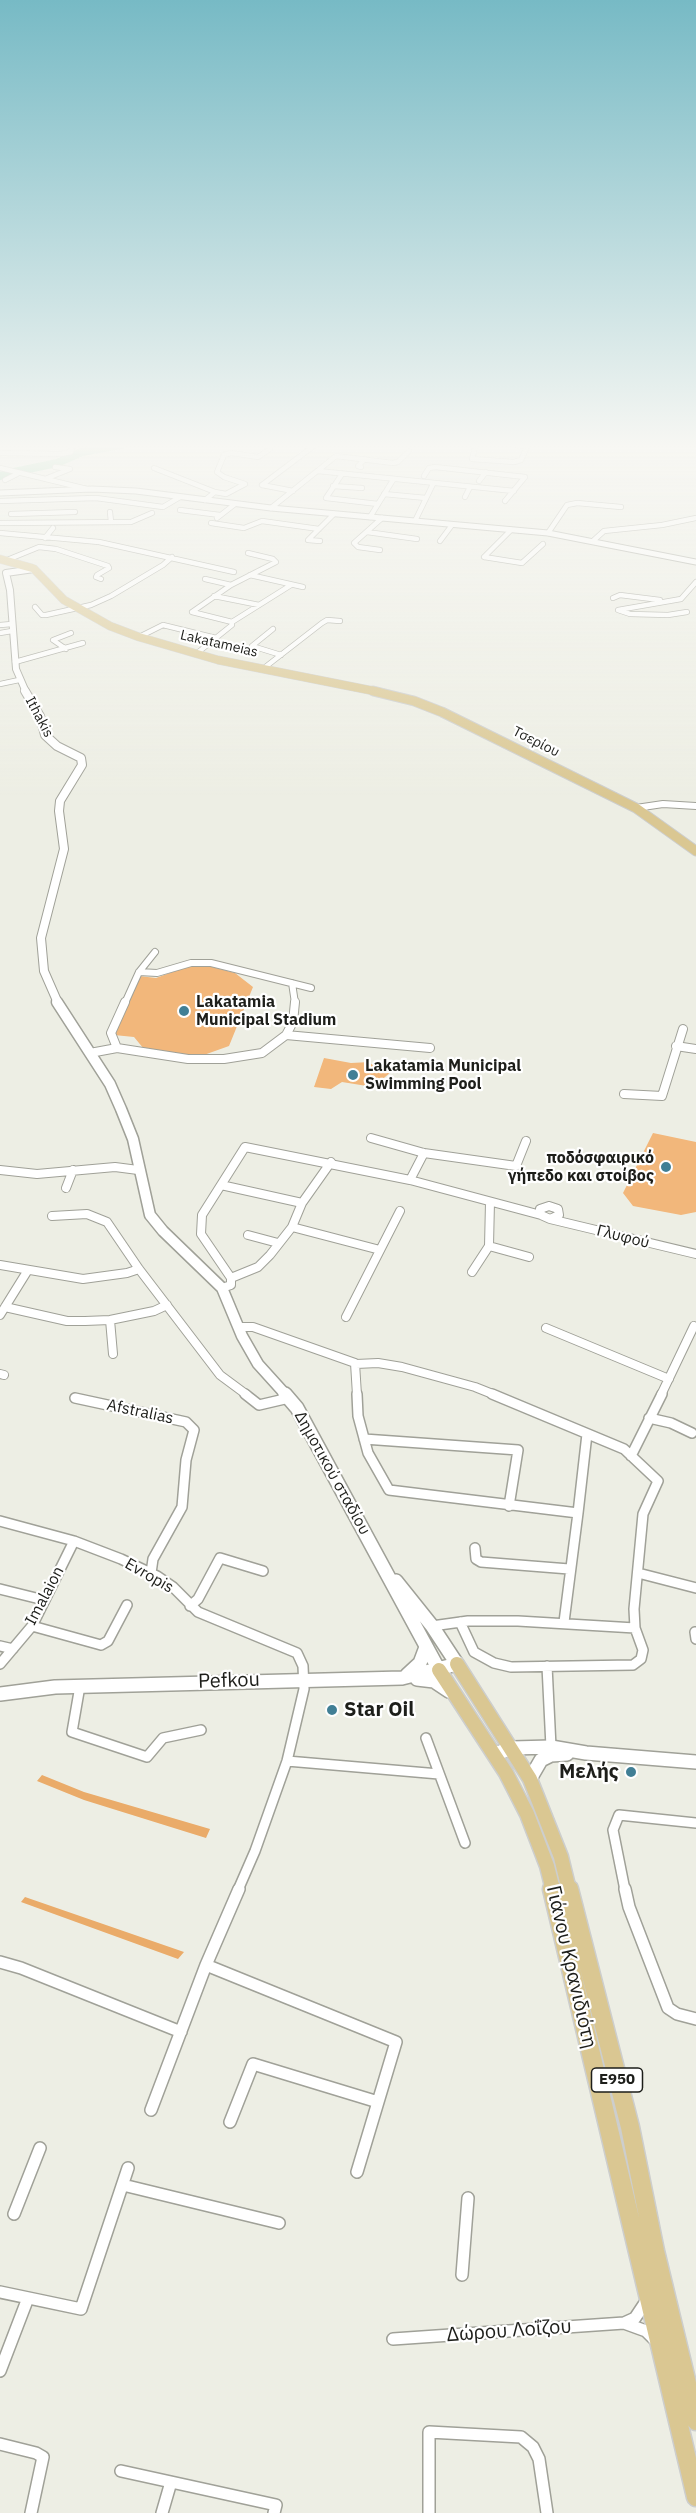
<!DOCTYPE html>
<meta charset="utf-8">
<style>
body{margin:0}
canvas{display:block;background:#edeee4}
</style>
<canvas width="696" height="2513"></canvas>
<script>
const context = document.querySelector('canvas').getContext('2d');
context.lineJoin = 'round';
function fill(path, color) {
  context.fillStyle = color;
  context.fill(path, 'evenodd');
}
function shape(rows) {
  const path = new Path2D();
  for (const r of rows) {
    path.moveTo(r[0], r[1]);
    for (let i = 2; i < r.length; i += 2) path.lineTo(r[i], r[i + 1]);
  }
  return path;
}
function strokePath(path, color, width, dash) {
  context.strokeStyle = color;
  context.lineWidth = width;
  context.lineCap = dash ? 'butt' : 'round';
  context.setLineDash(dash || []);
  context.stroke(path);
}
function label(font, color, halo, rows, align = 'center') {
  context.font = font + ' "IBM Plex Sans",sans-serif';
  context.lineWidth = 4.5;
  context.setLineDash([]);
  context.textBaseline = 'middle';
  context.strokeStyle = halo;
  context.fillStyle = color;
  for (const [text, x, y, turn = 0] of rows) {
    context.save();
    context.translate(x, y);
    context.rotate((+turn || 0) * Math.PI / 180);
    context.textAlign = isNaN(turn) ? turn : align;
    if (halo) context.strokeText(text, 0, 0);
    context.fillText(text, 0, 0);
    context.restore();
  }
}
const green = shape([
 [186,967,212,967,235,973,253,987,229,1046,201,1056,168,1055,144,1049,134,1037,114,1035,139,976,156,978],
 [324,1058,351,1063,370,1062,370,1064,397,1067,373,1087,342,1082,331,1089,314,1087],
 [653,1133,696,1142,696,1212,681,1215,633,1206,623,1193]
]);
const forest = shape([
 [42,1775,84,1792,210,1829,206,1838,84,1800,37,1781],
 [25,1897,184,1952,178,1959,21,1902]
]);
const river = shape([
 [14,472,57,463,82,452,121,445],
 [0,476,7,474]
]);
const minorFar4 = shape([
 [475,448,472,459,514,462,521,460,527,447,517,445],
 [0,453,61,454,71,452,73,445],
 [361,467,358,466,365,459],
 [0,468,87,489],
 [154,468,215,492,205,500],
 [318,471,514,491],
 [342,474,326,498,378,504],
 [424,476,429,468,435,467,525,477,505,501],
 [45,479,70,469,55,467],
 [5,480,17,474],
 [479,481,486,472],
 [262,485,315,445],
 [262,485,293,491],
 [333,486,362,488],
 [215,492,226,494,245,484,224,477,217,472,224,455,231,453,258,457,270,449,268,445],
 [384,494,426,498],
 [465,497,470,487],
 [0,501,96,498,163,507,180,497],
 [271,508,336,456,393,463,398,462,409,451],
 [180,510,220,515],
 [110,512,111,522],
 [11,514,75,512],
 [370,517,393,480],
 [217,518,235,504],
 [415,521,433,484],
 [0,523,131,522,152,513],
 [211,523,244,528,262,521,319,529],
 [367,532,417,539],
 [0,533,99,542,234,572],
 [548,533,567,505,577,503,621,507],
 [45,538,53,528],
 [594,540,604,531,662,525,696,518],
 [320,541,308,540,334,514],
 [440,541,452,525],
 [380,550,358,547,354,543,382,518],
 [484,557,522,563,543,544],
 [484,557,511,530],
 [7,560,39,547,56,549,108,566,109,568,97,575,96,577,101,579],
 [250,575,303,587],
 [205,579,231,585],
 [214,596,259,605],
 [613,598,620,595,660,600],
 [35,607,42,615,46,615,91,605,111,596,163,565,172,557],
 [192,612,231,585,276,562,273,559,248,553],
 [192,612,232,622],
 [687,612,668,615,630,614,618,610,681,599,696,582],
 [0,625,12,624],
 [273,629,252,646,281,655],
 [0,633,12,631],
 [139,637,163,625,216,638],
 [66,649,53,640,71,633],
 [196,654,232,625,232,622,291,585],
 [15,662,83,643],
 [264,668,322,623,327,620,340,621],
 [0,684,19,680]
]);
const minorFar3 = shape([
 [636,808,663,804,696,806],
 [139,972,157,973,191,963,211,963,311,988],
 [292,983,295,1003],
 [125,1003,139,972,155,952]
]);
const minorFar2 = shape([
 [286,1035,430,1048],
 [676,1046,696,1049],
 [117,1048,111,1033,125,1002],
 [90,1053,117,1048,188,1059,224,1059,262,1053,286,1035,293,1022,295,1002],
 [624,1094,662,1096,683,1029],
 [371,1138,424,1153,516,1166,526,1141],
 [0,1170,37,1174,115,1167,138,1170],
 [410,1180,424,1153],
 [221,1185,302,1203],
 [66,1188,73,1170],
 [549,1206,558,1209,559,1215,550,1219,541,1215,540,1209,549,1206],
 [52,1216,87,1214,107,1222,139,1269,220,1375,247,1395],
 [550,1219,696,1254],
 [292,1227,380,1250],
 [248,1235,278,1243],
 [489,1246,529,1257],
 [0,1265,83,1279,127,1273,139,1269],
 [472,1272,489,1246,490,1202],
 [231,1278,258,1267,270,1255,292,1227,302,1203,331,1162],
 [222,1288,231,1285,231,1278,201,1234,202,1215,245,1147,410,1180,541,1215],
 [5,1307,67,1321,85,1321,110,1320,154,1311,167,1305],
 [0,1315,28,1270],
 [346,1317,400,1211],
 [110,1320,113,1354],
 [238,1327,253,1327,355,1363,357,1395],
 [546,1328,669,1379],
 [356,1364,378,1363,402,1367,475,1387,495,1395],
 [0,1374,4,1375],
 [661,1395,694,1326]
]);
const minorFar1 = shape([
 [245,1394,259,1405,289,1398],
 [357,1394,358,1416,368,1453,389,1490,578,1513,564,1622],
 [75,1398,186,1422,194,1430,186,1460,182,1507,153,1559,151,1573],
 [649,1418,671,1423,692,1433],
 [364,1439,518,1450,509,1506],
 [631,1456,662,1394],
 [578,1513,587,1434],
 [0,1521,74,1541,121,1559,157,1576,173,1587,198,1612,297,1653,303,1666,304,1689,287,1761,255,1851,238,1890],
 [475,1548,476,1559,481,1562,569,1569],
 [638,1573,696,1588],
 [0,1589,44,1600],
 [190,1606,198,1599,220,1558,263,1571],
 [460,1622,474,1652,494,1663,511,1667,633,1665,641,1659,643,1650,635,1628,634,1609,643,1514,658,1481,624,1449,492,1394],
 [32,1626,101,1645,108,1641,127,1605],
 [432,1626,468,1621,518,1621,635,1628],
 [695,1632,696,1639],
 [0,1646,13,1649],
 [0,1664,32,1626,74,1541],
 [547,1666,551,1747],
 [80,1686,72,1732,147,1757,163,1738,201,1730],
 [426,1738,465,1843],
 [287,1761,439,1774],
 [625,1890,613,1830,619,1815,696,1823]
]);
const minor = shape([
 [625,1889,629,1907,668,2008,677,2014,696,2019],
 [0,1962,21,1968,181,2032],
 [206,1965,396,2042,357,2172],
 [151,2110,206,1965,239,1889],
 [230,2122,253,2064,378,2102],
 [123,2185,279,2223],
 [14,2214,40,2148],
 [462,2275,468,2198],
 [0,2292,81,2309,128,2168],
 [624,2323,646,2331,654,2339],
 [393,2339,624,2323,635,2318,647,2300],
 [0,2371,28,2298],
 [0,2444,36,2453,43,2457,31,2513],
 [121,2471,276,2505,274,2513],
 [162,2513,171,2482],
 [429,2513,429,2432,521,2437,533,2447,539,2459,547,2513]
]);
const tertiary = shape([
 [0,493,92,489,136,491,271,508,548,533,696,562]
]);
const secondaryFar3 = shape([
 [26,692,16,669,10,590,6,573,34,569]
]);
const secondaryFar2 = shape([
 [25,691,40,716,45,735,57,746,81,758,82,765,60,801,59,811,64,849,41,938,44,971,58,1003]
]);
const secondaryFar1 = shape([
 [57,1002,110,1084,121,1109,133,1139,150,1215,163,1231,222,1288,242,1336,258,1364,286,1395]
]);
const secondary = shape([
 [285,1394,297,1408,439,1670],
 [407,1675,420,1663,426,1647],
 [417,1679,434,1681,449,1691],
 [0,1694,55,1687,402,1678,457,1664,432,1626,396,1581],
 [495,1754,512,1748,551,1747,586,1753,696,1762],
 [530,1779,541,1760,551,1755,567,1754]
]);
const primaryFar3 = shape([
 [0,559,32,568],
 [34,569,64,600,110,626,139,637,218,660,379,692]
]);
const primaryFar2 = shape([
 [373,691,414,701,442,712,636,808,696,851]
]);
const primaryFar1 = shape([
 [457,1664,530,1779,561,1857,569,1890],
 [439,1670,506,1773,527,1814,547,1866,553,1890]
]);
const primary = shape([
 [552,1889,696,2497],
 [569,1889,630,2127,655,2251,696,2421]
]);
const markers = [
 [184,1011,6,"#417f95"],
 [353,1075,6,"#417f95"],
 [666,1167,6,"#417f95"],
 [332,1710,6,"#417f95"],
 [631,1772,6,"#417f95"]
];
const farStreetnames = [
 ["Lakatameias",219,644,13],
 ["Ithakis",39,717,62],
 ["Τσερίου",536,742,27]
];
const shields = [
 [617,2080,51]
];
const shieldNames = [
 ["E950",617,2080]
];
const poiNames = [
 ["Lakatamia",196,1002],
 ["Municipal Stadium",196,1020],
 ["Lakatamia Municipal",365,1066],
 ["Swimming Pool",365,1084],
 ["ποδόσφαιρικό",654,1158,"right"],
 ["γήπεδο και στοίβος",654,1176,"right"]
];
const streetNames = [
 ["Γλυφού",623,1237,14],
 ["Afstralias",140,1412,12],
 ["Δημοτικού σταδίου",332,1473,61],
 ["Evropis",149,1576,30],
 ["Imalaion",45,1596,-62]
];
const nearStreetnames = [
 ["Pefkou",229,1681,-2],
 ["Γιάνου Κρανιδιότη",571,1967,77],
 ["Δώρου Λοΐζου",509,2331,-4]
];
const nearPoinames = [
 ["Star Oil",344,1710],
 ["Μελής",619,1772,"right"]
];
fill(green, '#f2b77b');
fill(forest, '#eaab69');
strokePath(river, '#6fc390', 8);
strokePath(minorFar4, '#a0a198', 6);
strokePath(minorFar3, '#a0a198', 8);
strokePath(minorFar2, '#a0a198', 10);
strokePath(minorFar1, '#a0a198', 12);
strokePath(minor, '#a0a198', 14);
strokePath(tertiary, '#a0a198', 7);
strokePath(secondaryFar3, '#a0a198', 8);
strokePath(secondaryFar2, '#a0a198', 10);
strokePath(secondaryFar1, '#a0a198', 13);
strokePath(secondary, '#a0a198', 16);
strokePath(primaryFar3, '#cdcecd', 9);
strokePath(primaryFar2, '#cdcecd', 11);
strokePath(primaryFar1, '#cdcecd', 17);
strokePath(primary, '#cdcecd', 21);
strokePath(minorFar4, '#fff', 4.5);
strokePath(minorFar3, '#fff', 6);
strokePath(minorFar2, '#fff', 8);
strokePath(minorFar1, '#fff', 9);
strokePath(minor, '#fff', 11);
strokePath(tertiary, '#fff', 5);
strokePath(secondaryFar3, '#fff', 6);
strokePath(secondaryFar2, '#fff', 8);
strokePath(secondaryFar1, '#fff', 10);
strokePath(secondary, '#fff', 13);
strokePath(primaryFar3, '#dac792', 8);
strokePath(primaryFar2, '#dac792', 9);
strokePath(primaryFar1, '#dac792', 14);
strokePath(primary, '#dac792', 18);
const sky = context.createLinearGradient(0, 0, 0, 797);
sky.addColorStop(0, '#77bac5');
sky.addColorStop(0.56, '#f7f7f3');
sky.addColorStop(1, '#f7f7f300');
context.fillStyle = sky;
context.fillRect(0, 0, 696, 797);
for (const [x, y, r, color] of markers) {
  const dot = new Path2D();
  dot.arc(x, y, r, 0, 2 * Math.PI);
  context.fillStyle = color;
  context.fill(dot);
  strokePath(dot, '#fff', 2);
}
label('14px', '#1d1e1a', '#fff', farStreetnames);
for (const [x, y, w] of shields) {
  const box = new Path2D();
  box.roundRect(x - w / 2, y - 12, w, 24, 4.5);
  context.fillStyle = '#fff';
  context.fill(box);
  strokePath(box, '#1d1e1a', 1.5);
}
label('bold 15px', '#1d1e1a', null, shieldNames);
label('bold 16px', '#1d1e1a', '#fff', poiNames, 'left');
label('16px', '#1d1e1a', '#fff', streetNames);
label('20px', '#1d1e1a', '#fff', nearStreetnames);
label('bold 20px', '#1d1e1a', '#fff', nearPoinames, 'left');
</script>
